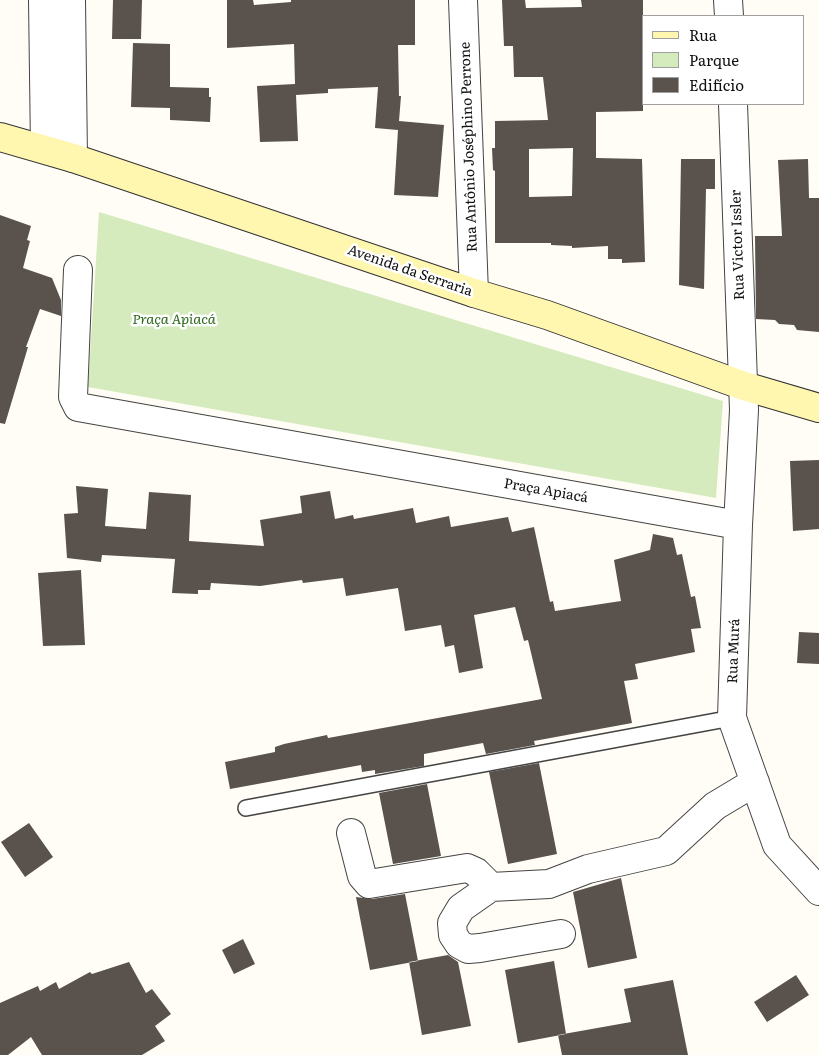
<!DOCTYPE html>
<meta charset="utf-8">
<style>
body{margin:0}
#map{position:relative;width:819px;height:1055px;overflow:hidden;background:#fffdf5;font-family:Literata,serif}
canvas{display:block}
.legend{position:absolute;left:642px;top:15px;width:162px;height:90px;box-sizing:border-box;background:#fff;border:1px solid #a0a0a0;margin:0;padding:6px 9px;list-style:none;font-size:15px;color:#111}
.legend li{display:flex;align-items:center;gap:10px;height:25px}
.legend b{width:25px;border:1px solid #a0a0a0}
</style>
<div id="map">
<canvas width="819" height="1055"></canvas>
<ul class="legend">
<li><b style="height:6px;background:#fff6b0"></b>Rua</li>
<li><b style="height:14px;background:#d5ebbd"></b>Parque</li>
<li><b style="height:14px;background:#5a524d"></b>Edifício</li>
</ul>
</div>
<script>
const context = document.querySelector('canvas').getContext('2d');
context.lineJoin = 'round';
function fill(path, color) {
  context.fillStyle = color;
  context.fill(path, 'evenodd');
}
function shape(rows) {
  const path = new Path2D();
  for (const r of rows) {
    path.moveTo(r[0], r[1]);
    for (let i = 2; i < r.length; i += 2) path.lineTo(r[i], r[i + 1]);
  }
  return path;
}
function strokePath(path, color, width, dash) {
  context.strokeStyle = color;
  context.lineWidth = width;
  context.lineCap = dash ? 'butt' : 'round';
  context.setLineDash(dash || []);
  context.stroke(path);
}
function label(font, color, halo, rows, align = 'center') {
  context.font = font + ' Literata,serif';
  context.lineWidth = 5;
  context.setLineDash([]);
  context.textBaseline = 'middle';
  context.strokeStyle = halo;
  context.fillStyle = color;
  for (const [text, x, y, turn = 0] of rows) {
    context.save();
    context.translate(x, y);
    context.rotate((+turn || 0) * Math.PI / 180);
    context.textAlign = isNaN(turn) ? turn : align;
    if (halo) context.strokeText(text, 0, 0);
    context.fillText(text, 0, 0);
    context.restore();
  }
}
const green = shape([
 [99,212,723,401,716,498,88,387]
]);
const building = shape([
 [113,0,142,0,141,39,112,39],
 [227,0,253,0,254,5,291,2,291,0,415,0,415,45,398,45,399,96,401,96,399,121,444,125,438,197,394,195,398,130,375,128,378,87,328,89,328,93,296,95,298,141,260,142,257,86,295,84,294,44,227,48],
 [502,0,525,0,526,8,582,7,581,0,643,0,643,111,596,112,596,158,642,159,645,262,622,263,622,259,608,259,608,246,572,248,572,246,551,245,551,243,495,243,495,171,493,170,492,148,495,148,495,121,548,120,543,77,514,77,513,46,504,46],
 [573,148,572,196,529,197,529,149],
 [133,43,170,44,170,87,209,88,209,97,211,97,210,122,170,120,170,108,131,107],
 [681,159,715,159,715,189,706,189,704,289,679,285],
 [808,159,809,198,819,198,819,332,797,330,794,325,779,324,775,320,756,319,755,236,782,236,778,160],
 [0,215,31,226,27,240,30,241,23,268,52,278,61,300,61,316,40,309,26,347,28,347,5,424,0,423],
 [819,460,819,529,793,531,790,461],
 [76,486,108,489,105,526,146,529,149,492,191,495,189,541,264,546,260,520,302,513,300,496,330,491,335,519,353,515,354,519,413,508,416,523,449,516,451,527,508,517,512,532,534,527,550,602,553,601,555,611,621,601,614,560,650,550,653,534,673,538,677,555,682,554,691,597,695,596,701,628,691,629,695,652,635,664,638,679,624,681,632,723,534,741,535,745,486,754,483,743,424,754,424,766,375,774,375,770,362,772,361,765,230,789,225,762,275,752,275,747,284,744,327,735,328,738,542,699,528,640,524,641,515,607,474,615,483,668,459,673,454,645,445,647,441,625,405,631,398,588,346,596,343,578,303,583,302,580,260,586,211,583,210,590,198,590,198,594,172,593,175,559,102,555,101,562,67,558,64,514,78,513],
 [81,570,85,645,43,646,38,573],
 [799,632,819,633,819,664,797,663],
 [539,763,557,854,508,864,489,772],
 [427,784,441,856,393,864,379,793],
 [29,823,53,857,25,877,1,842],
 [621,878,637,958,588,968,573,892],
 [405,894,418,961,370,970,356,897,372,899],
 [243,939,255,964,234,974,222,950],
 [448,955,458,962,471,1026,422,1035,409,962],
 [554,961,566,1034,518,1043,505,970],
 [129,962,146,993,152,989,171,1014,155,1026,165,1041,142,1055,42,1055,31,1037,8,1055,0,1055,0,1003,38,986,40,991,56,982,59,989,90,972,92,974],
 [796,975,809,995,767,1022,754,1002],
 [673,980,688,1055,562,1055,558,1035,631,1022,624,989]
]);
const service = shape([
 [246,808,732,718]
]);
const minor = shape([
 [43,0,45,149],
 [71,0,73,158],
 [463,0,474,293],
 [728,0,729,16],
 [733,104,744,410,738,525,732,718,777,845,819,891],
 [78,270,73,397,78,407,738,525],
 [351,833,362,876,369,884,467,868,476,872,491,887,549,884,588,869,666,851,715,806,755,782],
 [491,887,461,908,452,923,453,935,459,944,468,949,480,948,561,934]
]);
const secondary = shape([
 [0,137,73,158,474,293,547,315,744,386,819,408]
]);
const streetNames = [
 ["Rua Antônio Joséphino Perrone",469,147,-92],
 ["Rua Victor Issler",738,245,-92],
 ["Avenida da Serraria",410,271,19],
 ["Praça Apiacá",546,491,10],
 ["Rua Murá",734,651,-88]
];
const parkNames = [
 ["Praça Apiacá",174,320]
];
fill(green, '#d5ebbd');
fill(building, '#5a524d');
strokePath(service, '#444', 18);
strokePath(minor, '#444', 30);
strokePath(secondary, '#333', 30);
strokePath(service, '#fff', 15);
strokePath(minor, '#fff', 28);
strokePath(secondary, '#fff6b0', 28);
label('14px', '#111', '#fff', streetNames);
label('italic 14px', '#2f6b1f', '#fff', parkNames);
</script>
